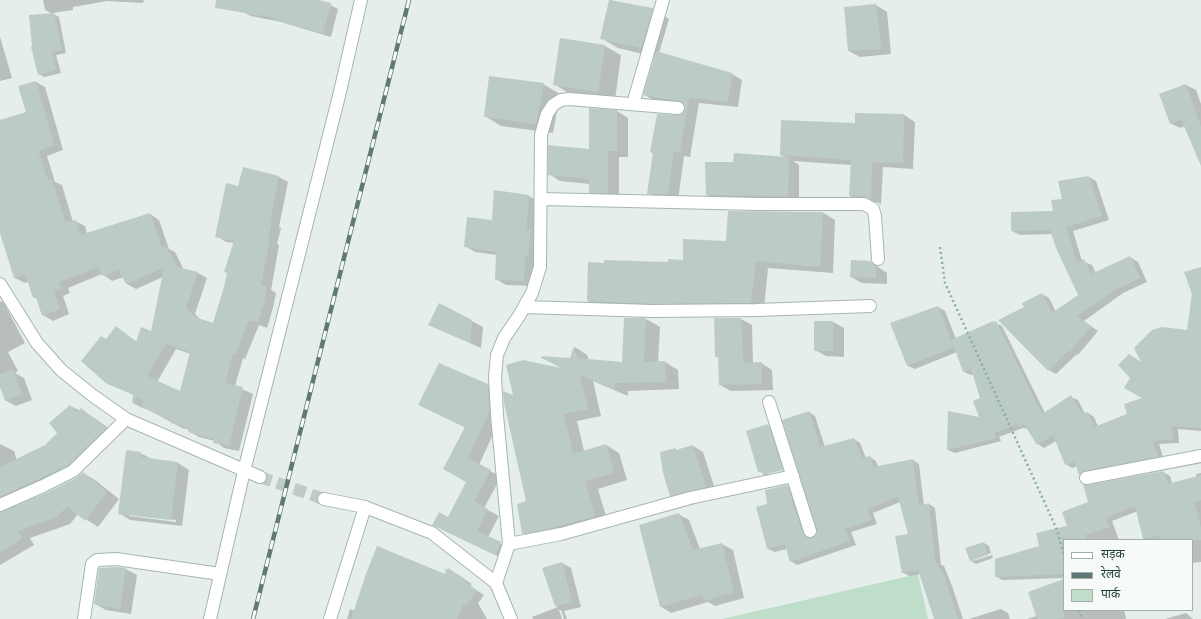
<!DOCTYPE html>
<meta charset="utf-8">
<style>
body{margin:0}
#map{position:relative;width:1201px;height:619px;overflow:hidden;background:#e5eeeb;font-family:Arial,"Noto Sans Devanagari",sans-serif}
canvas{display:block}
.legend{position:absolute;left:1063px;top:539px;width:130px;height:72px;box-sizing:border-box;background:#f6faf8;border:1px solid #a2afac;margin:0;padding:5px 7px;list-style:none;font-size:12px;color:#243f3b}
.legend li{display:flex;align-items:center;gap:8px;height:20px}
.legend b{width:20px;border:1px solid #a2afac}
</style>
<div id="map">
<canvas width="1201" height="619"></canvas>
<ul class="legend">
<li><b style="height:5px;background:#fff"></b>सड़क</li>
<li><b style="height:5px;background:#5f7a76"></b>रेलवे</li>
<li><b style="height:11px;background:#bfdeca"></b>पार्क</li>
</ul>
</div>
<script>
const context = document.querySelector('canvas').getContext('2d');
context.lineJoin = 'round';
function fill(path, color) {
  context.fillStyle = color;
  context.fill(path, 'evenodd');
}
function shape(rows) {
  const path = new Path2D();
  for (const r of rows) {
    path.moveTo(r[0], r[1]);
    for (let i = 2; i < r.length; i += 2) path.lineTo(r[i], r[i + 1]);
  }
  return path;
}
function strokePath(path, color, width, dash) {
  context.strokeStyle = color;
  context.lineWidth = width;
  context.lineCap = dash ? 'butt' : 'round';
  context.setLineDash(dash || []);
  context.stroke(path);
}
const green = shape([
 [918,574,928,619,722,619]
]);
const shadow = shape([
 [43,0,144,0,143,3,107,1,73,7,73,10,52,13,59,17,66,53,56,55,61,73,44,77,39,74,53,14,45,10],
 [245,0,309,0,330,5,338,9,331,37,281,22,251,16,243,12],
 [610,0,652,9,669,19,659,53,732,74,742,80,738,107,699,103,690,157,684,156,678,200,658,199,648,193,654,154,651,152,681,116,687,108,686,105,655,101,645,95,655,57,618,48,601,38],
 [876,5,887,12,891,54,860,57,849,51,845,8],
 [0,37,12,78,0,81],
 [605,46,621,55,615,100,570,94,554,84],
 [36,82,45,87,63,150,47,156,55,182,62,185,73,222,75,221,85,226,87,234,150,214,159,220,169,249,175,252,184,270,198,273,207,278,195,314,201,320,214,324,225,288,234,243,226,242,217,236,239,187,244,169,279,177,288,182,279,227,281,228,277,244,279,245,271,290,276,293,273,308,267,328,259,325,245,359,243,358,235,386,253,394,239,451,224,448,215,441,199,437,189,431,190,430,182,428,143,407,142,408,133,403,134,395,108,384,106,341,116,327,137,342,152,333,163,277,136,289,127,284,124,277,112,281,102,274,68,288,70,293,63,296,69,314,53,321,43,315,38,300,34,297,29,281,25,283,15,278,0,231,0,121,27,113],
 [176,349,191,354,180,393,157,382],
 [543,84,560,94,553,133,501,126,485,116],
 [1186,85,1196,90,1201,104,1201,150,1185,126,1180,128,1170,123,1160,94],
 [617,111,628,118,628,157,619,157,619,199,601,198,590,192,590,184,560,181,549,174,590,150],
 [856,114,904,115,915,122,913,169,883,167,881,204,876,202,861,202,850,196,851,165,793,161,799,165,799,202,718,201,707,195,734,163,787,158,781,155,856,124],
 [1089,177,1096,181,1109,220,1073,231,1082,261,1092,265,1096,273,1130,257,1138,262,1147,282,1123,293,1084,321,1098,331,1078,355,1077,354,1056,374,1048,370,1042,294,1049,298,1056,312,1080,295,1052,234,1020,235,1012,231,1054,212,1063,199],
 [529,196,539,202,535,286,506,285,496,279,497,255,475,252,465,246],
 [822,212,835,220,833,273,768,268,764,309,601,308,588,301,669,263,684,261,727,242],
 [871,262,887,273,887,284,862,283,851,277],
 [1201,268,1201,431,1178,429,1179,443,1159,444,1164,460,1086,478,1080,474,1078,466,1072,468,1066,464,1056,441,1044,448,1038,444,1028,429,1023,428,999,437,1001,441,955,453,948,450,949,412,981,418,981,399,974,374,971,375,964,372,957,352,915,369,908,366,891,324,938,307,945,311,956,339,996,323,1002,326,1045,413,1071,397,1078,400,1085,414,1088,413,1094,417,1098,426,1128,414,1144,398,1143,364,1188,331,1192,295,1191,289],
 [0,301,4,303,25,343,8,352,18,371,15,373,24,378,32,400,16,406,5,400,0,384],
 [439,304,483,327,481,348,429,325],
 [625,319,646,319,660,327,658,362,665,362,678,370,679,389,628,391,628,396,593,381,601,416,577,421,584,451,606,445,619,453,627,480,598,489,608,523,536,541,523,533,528,502,514,397,563,369,543,358,571,359,575,347,587,355,589,360,623,363],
 [741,319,752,325,753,363,761,363,772,370,773,390,731,391,720,385,719,358,716,357],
 [815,322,833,322,844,328,844,357,826,356,815,350],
 [487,385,499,392,500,419,479,465,501,477,484,508,499,516,488,537,511,549,506,560,445,531,448,518,467,482,466,428,419,405],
 [70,406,93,417,118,435,9,505,3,513,47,494,77,479,83,473,95,480,119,499,98,527,78,514,70,524,30,538,34,545,0,565,0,444,14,451,17,460,46,446,58,433],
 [809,412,815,416,825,447,854,439,860,443,866,458,870,457,876,461,878,467,913,460,919,464,924,506,929,504,935,508,941,565,944,566,952,586,963,619,935,619,920,574,909,576,902,572,909,535,900,502,873,513,877,524,851,532,856,545,797,565,791,561,787,549,775,552,768,549,768,505,787,486,794,490,809,538,817,536,818,529],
 [768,426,779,432,793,477,775,481,759,471],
 [788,468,788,470,768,475,768,473],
 [693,446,703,452,716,492,681,501,671,495,676,450,678,451],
 [140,453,152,459,178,463,189,470,182,526,130,520,119,513],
 [129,514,176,520,176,522,129,516],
 [1163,472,1170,476,1172,483,1197,477,1196,474,1201,473,1201,564,1201,562,1192,563,1192,540,1141,540,1144,539,1138,511,1112,521,1119,540,1064,540,1064,578,1002,580,996,576,1069,527],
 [678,514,689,520,700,549,722,544,733,550,744,598,715,606,708,602,671,613,660,606],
 [984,543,989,546,991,553,973,559,973,561,992,555,993,558,976,564,971,561],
 [562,563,571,568,581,607,564,611,567,619,564,619,561,610,559,610,562,619,533,619,532,617,558,607,555,605],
 [101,568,126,569,137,575,131,614,106,610,95,604],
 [456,574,472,584,470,586,484,595,478,603,487,619,347,619,350,609,355,611,445,575],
 [1064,580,1064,610,1124,610,1126,619,1027,619,1037,616],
 [1001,609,1008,613,1010,619,969,619],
 [1186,613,1193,619,1165,619]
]);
const building = shape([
 [216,0,319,0,331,3,323,33,275,20,276,18,215,8],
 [609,0,653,8,641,48,600,39],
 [876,4,881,49,848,51,844,7],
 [54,13,62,50,52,52,56,70,38,75,31,47,32,46,29,15],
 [560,38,605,45,598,92,553,85],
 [656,51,732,73,728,102,689,98,680,152,674,151,668,194,647,194,653,153,650,152,657,114,681,115,685,108,685,104,679,101,643,95],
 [489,76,544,83,536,124,484,117],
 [36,81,54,145,38,151,48,180,52,179,65,222,76,220,80,235,150,213,162,248,166,246,177,267,198,272,186,308,195,317,213,323,224,287,227,273,224,272,234,241,215,237,226,183,238,186,243,167,279,176,270,221,272,222,268,239,270,239,261,285,267,287,264,302,258,323,249,320,236,354,233,353,225,383,243,387,229,446,213,443,214,439,188,432,189,428,171,423,172,421,141,407,144,401,137,397,132,403,133,395,109,383,108,385,81,361,101,336,106,339,116,326,136,342,141,327,151,331,164,268,126,284,119,270,102,276,98,267,59,282,61,288,54,291,60,309,42,316,36,297,33,298,25,274,14,278,0,233,0,120,26,112,18,86],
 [166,344,190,352,180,391,147,376],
 [1186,84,1201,127,1201,166,1181,119,1170,124,1159,94],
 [589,108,617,110,617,151,608,151,608,193,589,193,589,179,548,175,548,145,589,149],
 [855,113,904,114,903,163,872,162,871,199,864,196,849,196,851,160,780,155,781,120,855,123],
 [734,153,789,157,788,196,706,195,705,162,733,162],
 [1089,176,1102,216,1066,227,1077,262,1084,259,1091,274,1130,256,1140,278,1115,290,1077,316,1091,326,1070,352,1069,350,1048,371,998,320,1024,307,1022,303,1042,293,1052,313,1078,295,1056,248,1050,230,1011,231,1011,212,1053,211,1051,200,1062,199,1058,181],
 [494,190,529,195,526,230,531,230,528,255,525,255,524,281,495,280,496,252,464,247,467,217,492,220],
 [728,211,823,212,820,267,756,261,751,303,652,304,587,301,588,262,604,263,604,260,668,262,668,259,683,260,683,239,726,241],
 [851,260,871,261,876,266,876,278,850,277],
 [1201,267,1201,428,1172,426,1173,439,1153,441,1158,457,1085,471,1079,475,1075,462,1065,465,1053,435,1037,445,1024,424,1020,427,1018,424,994,433,996,438,947,450,948,411,979,417,973,401,980,398,971,369,963,372,954,347,907,366,890,323,938,306,951,340,993,321,994,322,996,321,1042,414,1071,395,1082,414,1088,412,1094,427,1127,414,1124,404,1142,398,1124,388,1130,378,1118,365,1129,354,1141,362,1134,348,1152,330,1162,327,1187,330,1192,294,1184,272],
 [439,303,472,320,470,343,428,325],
 [624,318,646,318,644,362,665,361,666,382,615,383,615,389,580,375,588,409,564,414,573,454,606,444,614,473,585,481,595,516,551,528,522,534,517,504,526,501,504,403,503,391,513,395,506,365,523,360,566,369,541,358,542,356,570,358,574,346,577,358,622,362],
 [714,318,741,318,743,363,762,362,762,384,719,385,718,357,715,357],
 [814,321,833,321,833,351,814,351],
 [439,363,488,384,489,412,468,458,491,470,474,501,488,509,477,531,501,542,495,555,432,525,439,512,448,517,466,482,443,469,465,427,418,405],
 [13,370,22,394,5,400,0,387,0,374],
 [70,405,77,413,81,408,106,428,69,465,0,497,0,467,45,445,57,433,49,423],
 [809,411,820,447,854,438,862,458,870,456,873,467,913,459,919,506,929,503,935,562,937,562,946,581,958,619,934,619,918,570,902,573,895,536,908,534,898,497,867,509,871,520,845,529,850,541,790,562,785,544,767,549,756,507,767,504,765,490,787,485,803,534,805,537,812,538,817,533,782,420],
 [768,424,783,470,763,475,762,471,758,472,746,431],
 [693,445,706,487,670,496,663,473,660,452,676,448,676,450],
 [126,450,141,452,140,457,178,462,171,520,118,514],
 [1163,471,1168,484,1201,475,1201,500,1194,502,1201,528,1201,540,1160,540,1159,535,1143,539,1135,506,1106,518,1110,527,1085,535,1087,540,1064,540,1064,574,995,577,995,559,1039,546,1036,533,1067,526,1062,512,1088,502,1083,484,1087,485],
 [83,472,107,492,85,521,67,506,57,517,18,531,23,538,0,552,0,512,46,493,76,478],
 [679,513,693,550,722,543,734,592,704,601,702,595,660,607,639,525],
 [984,542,988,555,970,561,965,548],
 [377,546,445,574,446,572,444,568,447,570,448,568,465,579,463,581,477,590,466,606,464,603,457,619,351,619,366,574],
 [562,562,572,602,555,606,542,568],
 [116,567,126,568,120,609,94,604,99,568],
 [1064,579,1064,617,1058,619,1037,619,1028,592]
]);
const minorTunnel = shape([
 [260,477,324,499]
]);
const path = shape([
 [940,247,945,283,1057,530,1064,556],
 [1079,610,1082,619]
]);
const minor = shape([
 [633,104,663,0],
 [541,199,758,204,864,204,873,209,875,216,878,259],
 [524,307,652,311,757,310,870,306],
 [769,402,810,531],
 [1086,478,1201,456],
 [0,505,43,486,73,471,126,419],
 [509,544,561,534,690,498,793,476],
 [496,583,509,544,497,415,495,377,497,355,504,338,519,316,532,293,540,267,541,135,547,114,553,105,561,100,569,99,678,108],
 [84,619,92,564,97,560,116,559,220,574],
 [210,619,244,471,339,96,361,0],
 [330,619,365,507]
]);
const tertiary = shape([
 [0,284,37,343,61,370,92,395,126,419,260,477],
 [324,499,365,507,432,533,496,583,511,619]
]);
const rail = shape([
 [253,619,409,0]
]);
fill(green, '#bfdeca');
fill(shadow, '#0003');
fill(building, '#bdcbc7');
strokePath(minorTunnel, '#becbc8', 12, [12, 6]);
strokePath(minor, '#a7b6b3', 14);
strokePath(tertiary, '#a7b6b3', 14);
strokePath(path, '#86b0a8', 2.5, [2, 3]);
strokePath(minor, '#fff', 12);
strokePath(tertiary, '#fff', 12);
strokePath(rail, '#5f7a76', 4.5);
strokePath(rail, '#f6faf8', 3, [9]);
</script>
